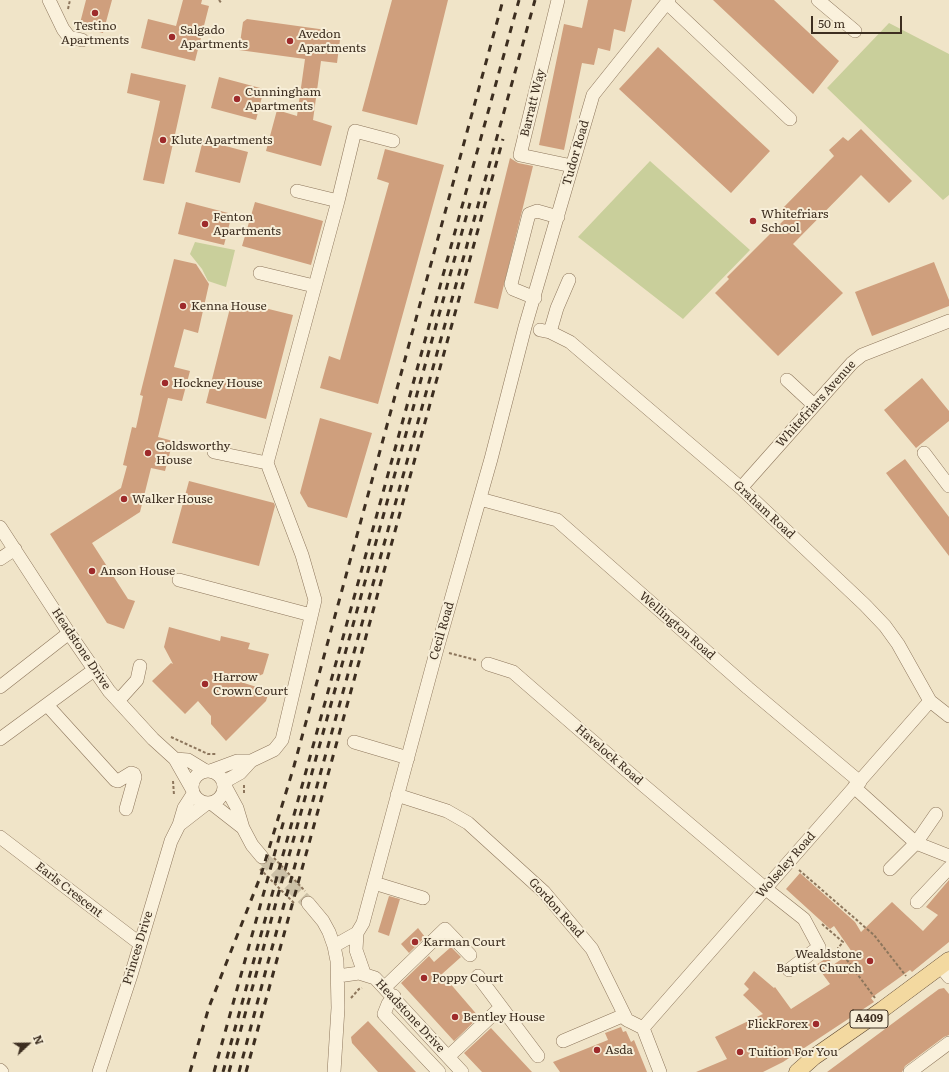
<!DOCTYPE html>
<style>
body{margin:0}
#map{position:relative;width:949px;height:1072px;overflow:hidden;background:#f0e4c8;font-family:Literata,serif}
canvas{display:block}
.north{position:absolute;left:8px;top:1024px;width:40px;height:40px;-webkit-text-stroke:3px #f7eed8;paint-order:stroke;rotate:68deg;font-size:11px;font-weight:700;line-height:16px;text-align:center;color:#3d2e20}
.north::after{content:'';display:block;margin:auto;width:14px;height:18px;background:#3d2e20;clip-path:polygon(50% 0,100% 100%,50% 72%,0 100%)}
.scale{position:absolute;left:811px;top:16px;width:91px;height:18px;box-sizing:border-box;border:2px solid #3d2e20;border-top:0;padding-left:5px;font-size:12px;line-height:14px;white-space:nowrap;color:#3d2e20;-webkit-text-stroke:3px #f7eed8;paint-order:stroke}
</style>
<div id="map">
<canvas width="949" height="1072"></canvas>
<div class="north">N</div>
<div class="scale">50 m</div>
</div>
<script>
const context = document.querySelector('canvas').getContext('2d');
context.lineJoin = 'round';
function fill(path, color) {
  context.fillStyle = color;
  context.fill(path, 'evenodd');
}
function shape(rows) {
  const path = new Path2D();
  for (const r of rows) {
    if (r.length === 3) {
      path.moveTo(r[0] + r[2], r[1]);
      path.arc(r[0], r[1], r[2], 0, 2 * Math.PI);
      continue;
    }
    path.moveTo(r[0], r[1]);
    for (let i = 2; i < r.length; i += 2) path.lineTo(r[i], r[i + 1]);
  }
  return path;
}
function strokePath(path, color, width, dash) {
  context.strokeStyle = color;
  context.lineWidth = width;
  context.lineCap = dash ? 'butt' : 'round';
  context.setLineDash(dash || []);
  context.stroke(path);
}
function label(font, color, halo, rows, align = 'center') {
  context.font = font + ' Literata,serif';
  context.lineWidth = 4;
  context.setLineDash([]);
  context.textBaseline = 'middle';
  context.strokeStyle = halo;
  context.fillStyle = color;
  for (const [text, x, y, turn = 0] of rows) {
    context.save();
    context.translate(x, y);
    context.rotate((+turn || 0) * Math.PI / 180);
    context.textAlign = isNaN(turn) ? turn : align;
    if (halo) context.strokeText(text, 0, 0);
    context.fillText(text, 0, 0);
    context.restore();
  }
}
const green = shape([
 [889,23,949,54,949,195,943,200,827,88],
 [650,161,750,250,683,319,578,237],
 [195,242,235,250,226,287,208,281,202,269,190,254]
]);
const building = shape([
 [86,0,112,0,103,33,79,27],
 [183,0,202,0,201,4,209,6,195,61,141,48,148,19,176,26],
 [392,0,448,0,417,125,362,111],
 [588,0,632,0,625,32,614,29,610,51,598,48,594,65,582,63,564,150,539,145,564,24,582,28],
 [713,0,774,0,839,61,813,94],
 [247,19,341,32,337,63,321,61,313,120,332,126,321,166,266,151,277,110,297,116,305,59,239,50,243,22],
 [658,47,770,151,731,193,619,89],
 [131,73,186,85,164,184,143,180,160,101,127,93],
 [219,77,264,89,256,120,211,108],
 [861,129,912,181,889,203,861,175,793,244,843,293,778,356,715,293,729,279,727,277,787,217,781,210,834,156,829,150,843,137,848,141],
 [203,140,248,152,240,183,195,172],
 [385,149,444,165,378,404,320,388,329,356,340,360,389,183,377,179],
 [510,158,518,163,533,166,498,309,474,303],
 [186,202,232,214,224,245,178,234],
 [255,202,323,221,311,265,242,246],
 [174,259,196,264,209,284,198,333,184,329,174,367,190,371,182,401,168,398,158,437,173,441,165,471,151,468,140,512,92,543,128,599,135,601,124,629,107,623,50,534,121,488,127,466,123,465,132,427,136,428,143,396,140,395],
 [934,262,949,300,949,306,872,336,855,292],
 [232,300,293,315,266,419,206,403],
 [922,378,949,411,949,421,916,448,884,410],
 [320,418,372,433,347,518,308,507,300,493],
 [905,459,949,517,949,556,886,473],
 [189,481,274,503,275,506,259,566,172,543],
 [169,627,220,641,221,636,250,643,248,649,269,654,263,674,244,683,269,691,266,701,226,741,211,724,211,716,198,701,185,714,152,681,171,663,173,664,164,647],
 [800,873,855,922,861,932,892,902,923,931,938,915,926,907,949,880,949,942,912,972,910,970,871,998,874,1002,783,1062,763,1072,696,1072,727,1059,715,1037,763,1014,743,995,749,989,744,984,754,971,774,988,775,987,791,1009,830,984,816,965,828,957,833,965,852,952,834,926,830,929,786,889],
 [389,896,400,899,389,936,378,932],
 [418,928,425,937,409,953,401,944],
 [451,947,461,957,442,974,479,1017,454,1041,401,983,429,956,434,962],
 [944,988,949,994,949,1035,944,1037,905,1066,902,1072,827,1072,939,989],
 [368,1021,416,1072,378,1072,352,1043,351,1037],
 [621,1027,623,1032,626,1031,631,1042,634,1040,647,1072,560,1072,553,1062,608,1040,605,1033],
 [491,1028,532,1072,482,1072,464,1053]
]);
const minorTunnel = shape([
 [262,857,308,903]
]);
const path = shape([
 [219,0,222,4],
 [68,9,70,0],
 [449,653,476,660],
 [171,737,208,754,217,754],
 [173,781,174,795],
 [244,785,244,794],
 [274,858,305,891],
 [260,869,295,904],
 [799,870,874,935,906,976],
 [822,924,843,942,838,948,875,998],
 [351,998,359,989,362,988]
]);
const minor = shape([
 [49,0,63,29,69,37,82,40],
 [558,0,520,155,572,166],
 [818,0,855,31],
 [667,3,790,119],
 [297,191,338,201],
 [260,273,314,286],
 [535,298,513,289,511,284,529,214,537,211,558,217],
 [540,330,550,332,570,342,741,488,865,605,885,626,898,644,930,701,949,716],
 [550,332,557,308,569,280],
 [787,380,814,405],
 [214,452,267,463],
 [924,453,949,486],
 [741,488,852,363,862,355,949,321],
 [480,499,557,520,748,688,860,782],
 [0,527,69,633,109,691,153,739,175,759,192,789],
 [0,559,15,549],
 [179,580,311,615],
 [488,664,513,672,642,784,766,889,804,919,819,947,789,970],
 [0,687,69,633],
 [118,701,137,680,140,666],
 [47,705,115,780,118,781,131,773,134,774,135,777,126,809],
 [0,739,94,670],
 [354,742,408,758],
 [175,759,188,760,206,771],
 [208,787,16],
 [210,771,237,761,251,761],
 [224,782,240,773,251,761,274,750,282,740,315,600,302,555,267,463,338,201,355,131,393,141],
 [224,784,237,808,243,828,252,845,262,857],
 [854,787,916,843,890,869],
 [397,795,447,811,468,823,544,892,592,949,627,1020,643,1028,660,1072],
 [211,803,243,828],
 [936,814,916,843,949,856],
 [179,825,206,804],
 [0,837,139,943],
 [374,883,423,898],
 [917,902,949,868],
 [308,903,323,921,329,932,334,946,337,961,338,1008,334,1072],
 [357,933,356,950,364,973],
 [334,946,357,933,363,923,437,649,491,459,525,327,593,95,669,0],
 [941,967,949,977],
 [338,976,359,973,375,978,462,1072],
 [478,976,538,1056],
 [385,987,445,929,470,955],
 [394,996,388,1004,384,1014,439,1072],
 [643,1028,930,701],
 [563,1041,622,1016,627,1020],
 [448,1057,501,1007],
 [0,1070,2,1072],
 [99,1072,131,975,171,841,179,825,184,808,193,794],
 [910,1072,949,1043]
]);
const major = shape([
 [797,1072,814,1057,883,1009,949,960]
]);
const rail = shape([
 [190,1072,209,1007,261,875,294,766,503,0],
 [214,1072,284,820],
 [223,1072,519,0],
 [229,1072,470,203],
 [239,1072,267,966,535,0],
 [246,1072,503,139]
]);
const markers = [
 [95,13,4,"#9e2a2b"],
 [172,37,4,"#9e2a2b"],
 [290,41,4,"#9e2a2b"],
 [237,99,4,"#9e2a2b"],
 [163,140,4,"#9e2a2b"],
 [753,221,4,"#9e2a2b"],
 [205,224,4,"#9e2a2b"],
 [183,306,4,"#9e2a2b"],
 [165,383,4,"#9e2a2b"],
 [148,453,4,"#9e2a2b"],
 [124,499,4,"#9e2a2b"],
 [92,571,4,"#9e2a2b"],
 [205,684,4,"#9e2a2b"],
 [415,942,4,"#9e2a2b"],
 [870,961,4,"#9e2a2b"],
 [424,978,4,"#9e2a2b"],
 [455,1017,4,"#9e2a2b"],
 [816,1024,4,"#9e2a2b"],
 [597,1050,4,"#9e2a2b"],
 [740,1052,4,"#9e2a2b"]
];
const shields = [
 [869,1019,38]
];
const shieldNames = [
 ["A409",869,1019]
];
const poiNames = [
 ["Testino",95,26,"center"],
 ["Apartments",95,40,"center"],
 ["Salgado",180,30],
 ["Apartments",180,44],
 ["Avedon",298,34],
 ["Apartments",298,48],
 ["Cunningham",245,92],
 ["Apartments",245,106],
 ["Klute Apartments",171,140],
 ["Whitefriars",761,214],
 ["School",761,228],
 ["Fenton",213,217],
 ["Apartments",213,231],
 ["Kenna House",191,306],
 ["Hockney House",173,383],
 ["Goldsworthy",156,446],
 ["House",156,460],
 ["Walker House",132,499],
 ["Anson House",100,571],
 ["Harrow",213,677],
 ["Crown Court",213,691],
 ["Karman Court",423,942],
 ["Wealdstone",862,954,"right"],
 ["Baptist Church",862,968,"right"],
 ["Poppy Court",432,978],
 ["Bentley House",463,1017],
 ["FlickForex",808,1024,"right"],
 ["Asda",605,1050],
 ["Tuition For You",748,1052]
];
const streetNames = [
 ["Barratt Way",533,103,-76],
 ["Tudor Road",576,153,-74],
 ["Whitefriars Avenue",816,404,-48],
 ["Graham Road",764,510,43],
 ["Wellington Road",677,626,41],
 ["Cecil Road",442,631,-74],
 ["Headstone Drive",81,649,56],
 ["Havelock Road",609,755,41],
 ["Wolseley Road",786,865,-49],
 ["Earls Crescent",69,890,38],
 ["Gordon Road",556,908,48],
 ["Princes Drive",138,948,-73],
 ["Headstone Drive",410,1016,47]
];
fill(green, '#c9cf9b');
fill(building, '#cf9f7d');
strokePath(minorTunnel, '#ccc0a6', 13, [13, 6]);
strokePath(minor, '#8d765c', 14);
strokePath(major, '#5b4430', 17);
strokePath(path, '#8d765c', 2, [3, 2]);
strokePath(minor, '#faf1dc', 13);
strokePath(major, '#f3d9a0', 16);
strokePath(rail, '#3d2e20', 3, [7, 7]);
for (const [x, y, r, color] of markers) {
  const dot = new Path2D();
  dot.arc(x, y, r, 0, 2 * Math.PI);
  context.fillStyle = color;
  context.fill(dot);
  strokePath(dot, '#f7eed8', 1.5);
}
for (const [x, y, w] of shields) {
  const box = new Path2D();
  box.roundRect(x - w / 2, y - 9, w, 18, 3);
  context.fillStyle = '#f7eed8';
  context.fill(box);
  strokePath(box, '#3d2e20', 1);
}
label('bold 11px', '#3d2e20', null, shieldNames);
label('12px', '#3d2e20', '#f7eed8', poiNames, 'left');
label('12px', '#3d2e20', '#f7eed8', streetNames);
</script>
